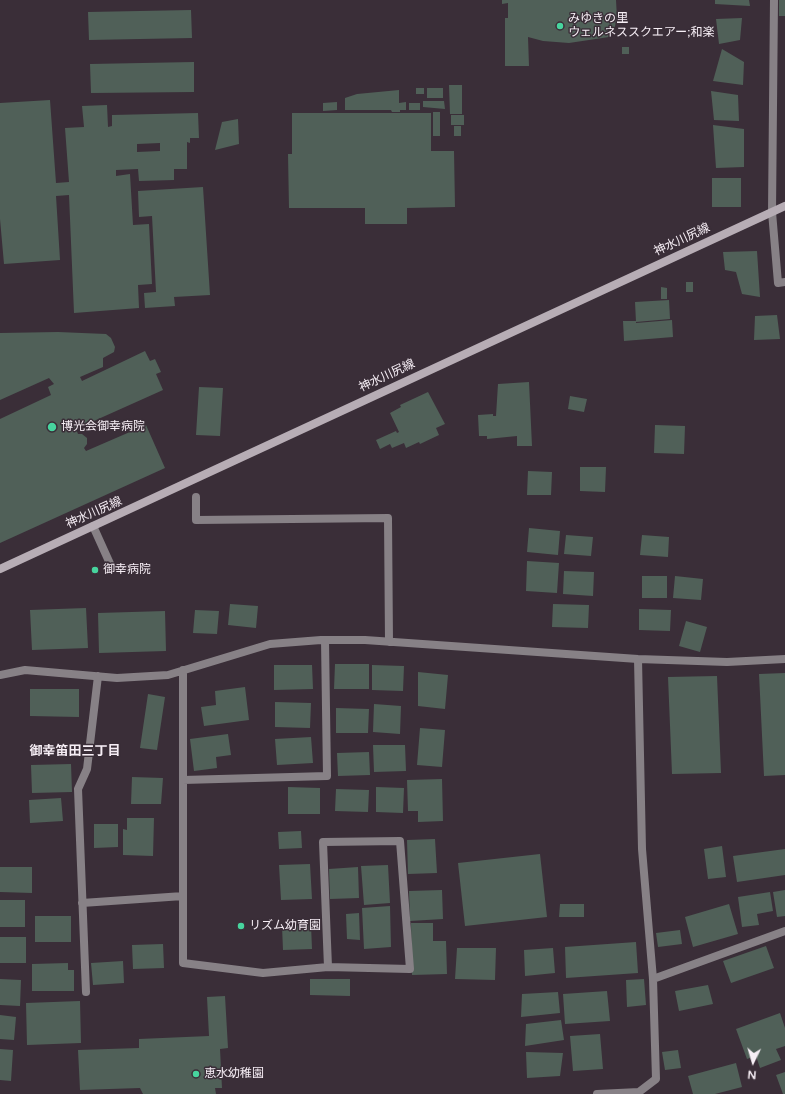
<!DOCTYPE html>
<meta charset="utf-8">
<style>
body{margin:0}
#map{position:relative;width:785px;height:1094px;overflow:hidden;background:#3a2e38;font-family:"Varela Round",sans-serif}
canvas{display:block}
.north{position:absolute;left:733px;top:1042px;width:40px;height:40px;-webkit-text-stroke:3px #3a2e38;paint-order:stroke;rotate:185deg;font-size:11px;font-weight:700;line-height:16px;text-align:center;color:#f6eef5}
.north::after{content:'';display:block;margin:auto;width:14px;height:18px;background:#f6eef5;clip-path:polygon(50% 0,100% 100%,50% 72%,0 100%)}
</style>
<div id="map">
<canvas width="785" height="1094"></canvas>
<div class="north">N</div>
</div>
<script>
const context = document.querySelector('canvas').getContext('2d');
context.lineJoin = 'round';
function fill(path, color) {
  context.fillStyle = color;
  context.fill(path, 'evenodd');
}
function shape(rows) {
  const path = new Path2D();
  for (const r of rows) {
    path.moveTo(r[0], r[1]);
    for (let i = 2; i < r.length; i += 2) path.lineTo(r[i], r[i + 1]);
  }
  return path;
}
function strokePath(path, color, width, dash) {
  context.strokeStyle = color;
  context.lineWidth = width;
  context.lineCap = dash ? 'butt' : 'round';
  context.setLineDash(dash || []);
  context.stroke(path);
}
function label(font, color, halo, rows, align = 'center') {
  context.font = font + ' "Varela Round","Noto Sans JP",sans-serif';
  context.lineWidth = 3;
  context.setLineDash([]);
  context.textBaseline = 'middle';
  context.strokeStyle = halo;
  context.fillStyle = color;
  for (const [text, x, y, turn = 0] of rows) {
    context.save();
    context.translate(x, y);
    context.rotate((+turn || 0) * Math.PI / 180);
    context.textAlign = isNaN(turn) ? turn : align;
    if (halo) context.strokeText(text, 0, 0);
    context.fillText(text, 0, 0);
    context.restore();
  }
}
const building = shape([
 [502,0,616,0,617,18,613,34,609,34,609,37,569,43,543,41,528,37,529,66,505,66,505,18,508,18,508,3,502,4],
 [715,0,749,0,750,6,715,4],
 [779,0,785,0,785,16,779,16],
 [191,10,192,38,89,40,88,12],
 [742,18,740,40,719,44,716,19],
 [622,47,629,47,629,54,622,54],
 [722,49,744,62,743,85,713,81],
 [194,62,194,92,91,93,90,64],
 [449,85,462,85,462,114,450,114],
 [416,88,424,88,424,94,416,94],
 [427,88,443,88,443,98,427,98],
 [399,90,399,103,406,102,406,110,400,110,400,112,392,112,391,110,345,110,345,98,357,94],
 [711,91,738,95,739,121,714,120],
 [50,100,56,183,69,182,65,128,84,127,82,106,107,105,108,127,112,126,112,115,198,113,199,138,190,138,190,143,187,142,187,169,174,169,174,180,139,181,138,169,116,170,116,176,130,174,133,225,149,224,152,284,138,285,139,308,74,313,69,195,56,196,60,260,4,264,0,219,0,103],
 [160,143,160,151,137,152,137,144],
 [423,101,444,101,445,109,423,107],
 [337,102,337,110,323,111,323,103],
 [409,103,420,103,420,110,409,110],
 [433,112,440,112,440,136,433,136],
 [292,113,431,113,431,151,454,151,455,207,407,208,407,224,365,224,365,208,289,208,288,154,292,154],
 [451,115,464,115,464,125,451,125],
 [238,119,239,144,215,150,222,122],
 [713,125,744,129,744,167,716,168],
 [454,126,461,126,461,136,454,136],
 [712,178,741,178,741,207,712,207],
 [203,187,210,295,174,297,175,306,145,308,144,293,156,292,152,216,139,217,138,191],
 [757,251,760,297,742,294,736,272,725,270,723,252],
 [686,282,693,282,693,292,686,292],
 [661,287,667,288,667,299,661,299],
 [669,300,670,319,636,322,635,302],
 [777,315,780,339,754,340,755,316],
 [672,320,673,337,624,341,623,321,636,321,636,323],
 [58,332,106,334,111,338,115,347,114,352,103,358,103,367,80,377,82,381,145,351,150,361,155,359,161,372,156,374,163,390,76,429,78,434,82,434,87,438,87,444,84,448,86,451,146,425,165,468,0,543,0,419,51,395,48,387,54,384,49,378,0,400,0,333],
 [529,382,532,446,517,446,517,436,487,439,487,436,479,436,478,415,493,414,493,416,496,416,498,384],
 [199,387,223,388,220,436,196,435],
 [428,392,445,424,436,428,439,435,420,444,419,442,406,448,404,443,392,448,390,444,380,449,376,440,396,431,397,433,399,432,390,413,401,407,400,405],
 [570,396,587,399,584,412,568,409],
 [655,425,685,426,684,454,654,453],
 [580,467,606,467,605,492,580,491],
 [528,471,552,472,551,495,527,495],
 [529,528,560,531,558,555,527,552],
 [566,535,593,537,591,556,564,554],
 [642,535,669,537,668,557,640,555],
 [527,561,559,563,557,593,526,591],
 [564,571,594,572,593,596,563,594],
 [642,576,667,576,667,598,642,598],
 [675,576,703,579,701,600,673,598],
 [230,604,258,606,256,628,228,625],
 [553,604,589,605,588,628,552,627],
 [86,608,88,648,32,650,30,610],
 [639,609,671,610,670,631,639,630],
 [195,610,219,611,217,634,193,633],
 [165,611,166,651,99,653,98,613],
 [686,621,707,627,700,652,679,646],
 [335,664,369,664,369,689,334,689],
 [274,665,312,665,313,689,274,690],
 [372,665,404,666,403,691,372,690],
 [418,672,448,675,445,709,418,706],
 [785,673,785,775,764,776,759,674],
 [717,676,721,773,672,774,668,677],
 [245,687,249,720,204,726,201,707,216,705,215,691],
 [30,689,79,689,79,717,30,716],
 [148,694,165,697,157,750,140,748],
 [275,702,311,703,310,728,275,727],
 [374,704,401,706,400,734,373,732],
 [336,708,369,709,368,733,336,733],
 [420,728,445,730,442,767,417,765],
 [228,734,231,755,216,757,217,768,194,771,190,739],
 [311,737,313,763,277,765,275,739],
 [373,745,405,745,406,771,374,772],
 [369,752,370,775,338,776,337,753],
 [71,764,72,792,32,793,31,765],
 [132,777,163,778,161,804,131,804],
 [442,779,443,821,418,822,418,811,408,811,407,780],
 [288,787,320,788,320,814,288,814],
 [376,787,404,788,403,813,376,812],
 [336,789,369,790,368,812,335,811],
 [61,798,63,821,30,823,29,800],
 [127,818,154,818,153,856,123,855,123,829,127,830],
 [94,824,118,824,118,847,94,848],
 [301,831,302,848,279,849,278,832],
 [435,839,437,873,408,874,407,840],
 [722,846,726,877,708,879,704,849],
 [785,849,785,875,737,882,733,856],
 [540,854,547,917,465,926,458,863],
 [310,864,312,899,281,900,279,865],
 [388,865,390,903,364,905,361,866],
 [0,867,32,867,32,893,0,892],
 [358,867,359,898,330,899,329,869],
 [442,890,443,919,410,921,409,891],
 [785,890,785,916,777,917,773,892],
 [770,892,773,911,757,914,759,925,742,927,738,897],
 [0,900,25,900,25,927,0,927],
 [560,904,584,904,584,917,559,917],
 [729,904,738,934,693,947,685,917],
 [390,906,391,947,364,949,362,908],
 [359,913,360,940,347,939,346,914],
 [35,916,71,916,71,942,35,942],
 [411,923,433,923,433,941,446,941,447,974,412,975],
 [311,925,312,949,283,950,282,926],
 [680,930,682,944,658,947,656,933],
 [0,937,26,937,26,963,0,963],
 [636,942,638,973,566,978,565,947],
 [163,944,164,968,133,969,132,945],
 [766,946,774,968,731,983,723,961],
 [457,948,496,948,495,980,455,979],
 [553,948,555,973,525,976,524,950],
 [123,961,124,983,93,985,91,963],
 [68,963,68,970,74,970,74,991,32,991,32,964],
 [0,979,21,980,20,1006,0,1005],
 [310,979,350,979,350,996,310,995],
 [644,979,646,1005,627,1007,626,980],
 [708,985,713,1004,679,1011,675,991],
 [607,991,610,1021,565,1024,563,994],
 [558,992,560,1013,521,1017,522,994],
 [225,996,228,1048,220,1049,222,1088,215,1088,216,1094,143,1094,140,1088,80,1090,78,1050,139,1048,139,1039,209,1036,207,997],
 [80,1001,81,1043,27,1045,26,1003],
 [780,1013,785,1028,785,1046,776,1049,781,1060,760,1068,756,1056,747,1059,736,1029],
 [0,1015,16,1017,14,1040,0,1039],
 [561,1020,564,1040,525,1046,526,1024],
 [600,1034,603,1069,573,1071,570,1036],
 [0,1049,13,1050,11,1081,0,1080],
 [678,1050,681,1068,665,1070,662,1052],
 [526,1052,563,1053,560,1076,527,1078],
 [736,1063,742,1087,715,1094,693,1094,688,1076],
 [785,1072,785,1094,783,1094,776,1075]
]);
const lane = shape([
 [93,526,112,568]
]);
const street = shape([
 [774,0,772,212,778,283,785,282],
 [196,497,196,520,388,518,389,642],
 [183,670,183,963,263,973,328,967,410,969,400,841,323,842,328,967],
 [0,675,25,670,117,678,168,675,270,644,321,640,365,640,638,659,727,662,785,659],
 [183,780,327,776,325,640],
 [82,903,183,896],
 [653,979,785,931],
 [86,992,78,789,87,769,98,676],
 [597,1094,639,1092,656,1079,653,979,642,849,638,659]
]);
const secondary = shape([
 [0,569,785,206]
]);
const markers = [
 [560,26,4,"#47d49e"],
 [52,427,5,"#47d49e"],
 [95,570,4,"#47d49e"],
 [241,926,4,"#47d49e"],
 [196,1074,4,"#47d49e"]
];
const poiNames = [
 ["みゆきの里",568,19],
 ["ウェルネススクエアー;和楽",568,33],
 ["博光会御幸病院",61,427],
 ["御幸病院",103,570],
 ["リズム幼育園",249,926],
 ["恵水幼稚園",204,1074]
];
const streetNames = [
 ["神水川尻線",682,240,-25],
 ["神水川尻線",387,376,-25],
 ["神水川尻線",94,513,-24]
];
const neighbourhoodNames = [
 ["御幸笛田三丁目",75,752]
];
fill(building, '#506058');
strokePath(lane, '#878186', 8);
strokePath(street, '#878186', 8);
strokePath(secondary, '#b7adb5', 8);
for (const [x, y, r, color] of markers) {
  const dot = new Path2D();
  dot.arc(x, y, r, 0, 2 * Math.PI);
  context.fillStyle = color;
  context.fill(dot);
  strokePath(dot, '#3a2e38', 1.5);
}
label('12px', '#f6eef5', '#3a2e38', poiNames, 'left');
label('12px', '#f6eef5', '#3a2e38', streetNames);
label('bold 13px', '#f6eef5', '#3a2e38', neighbourhoodNames);
</script>
